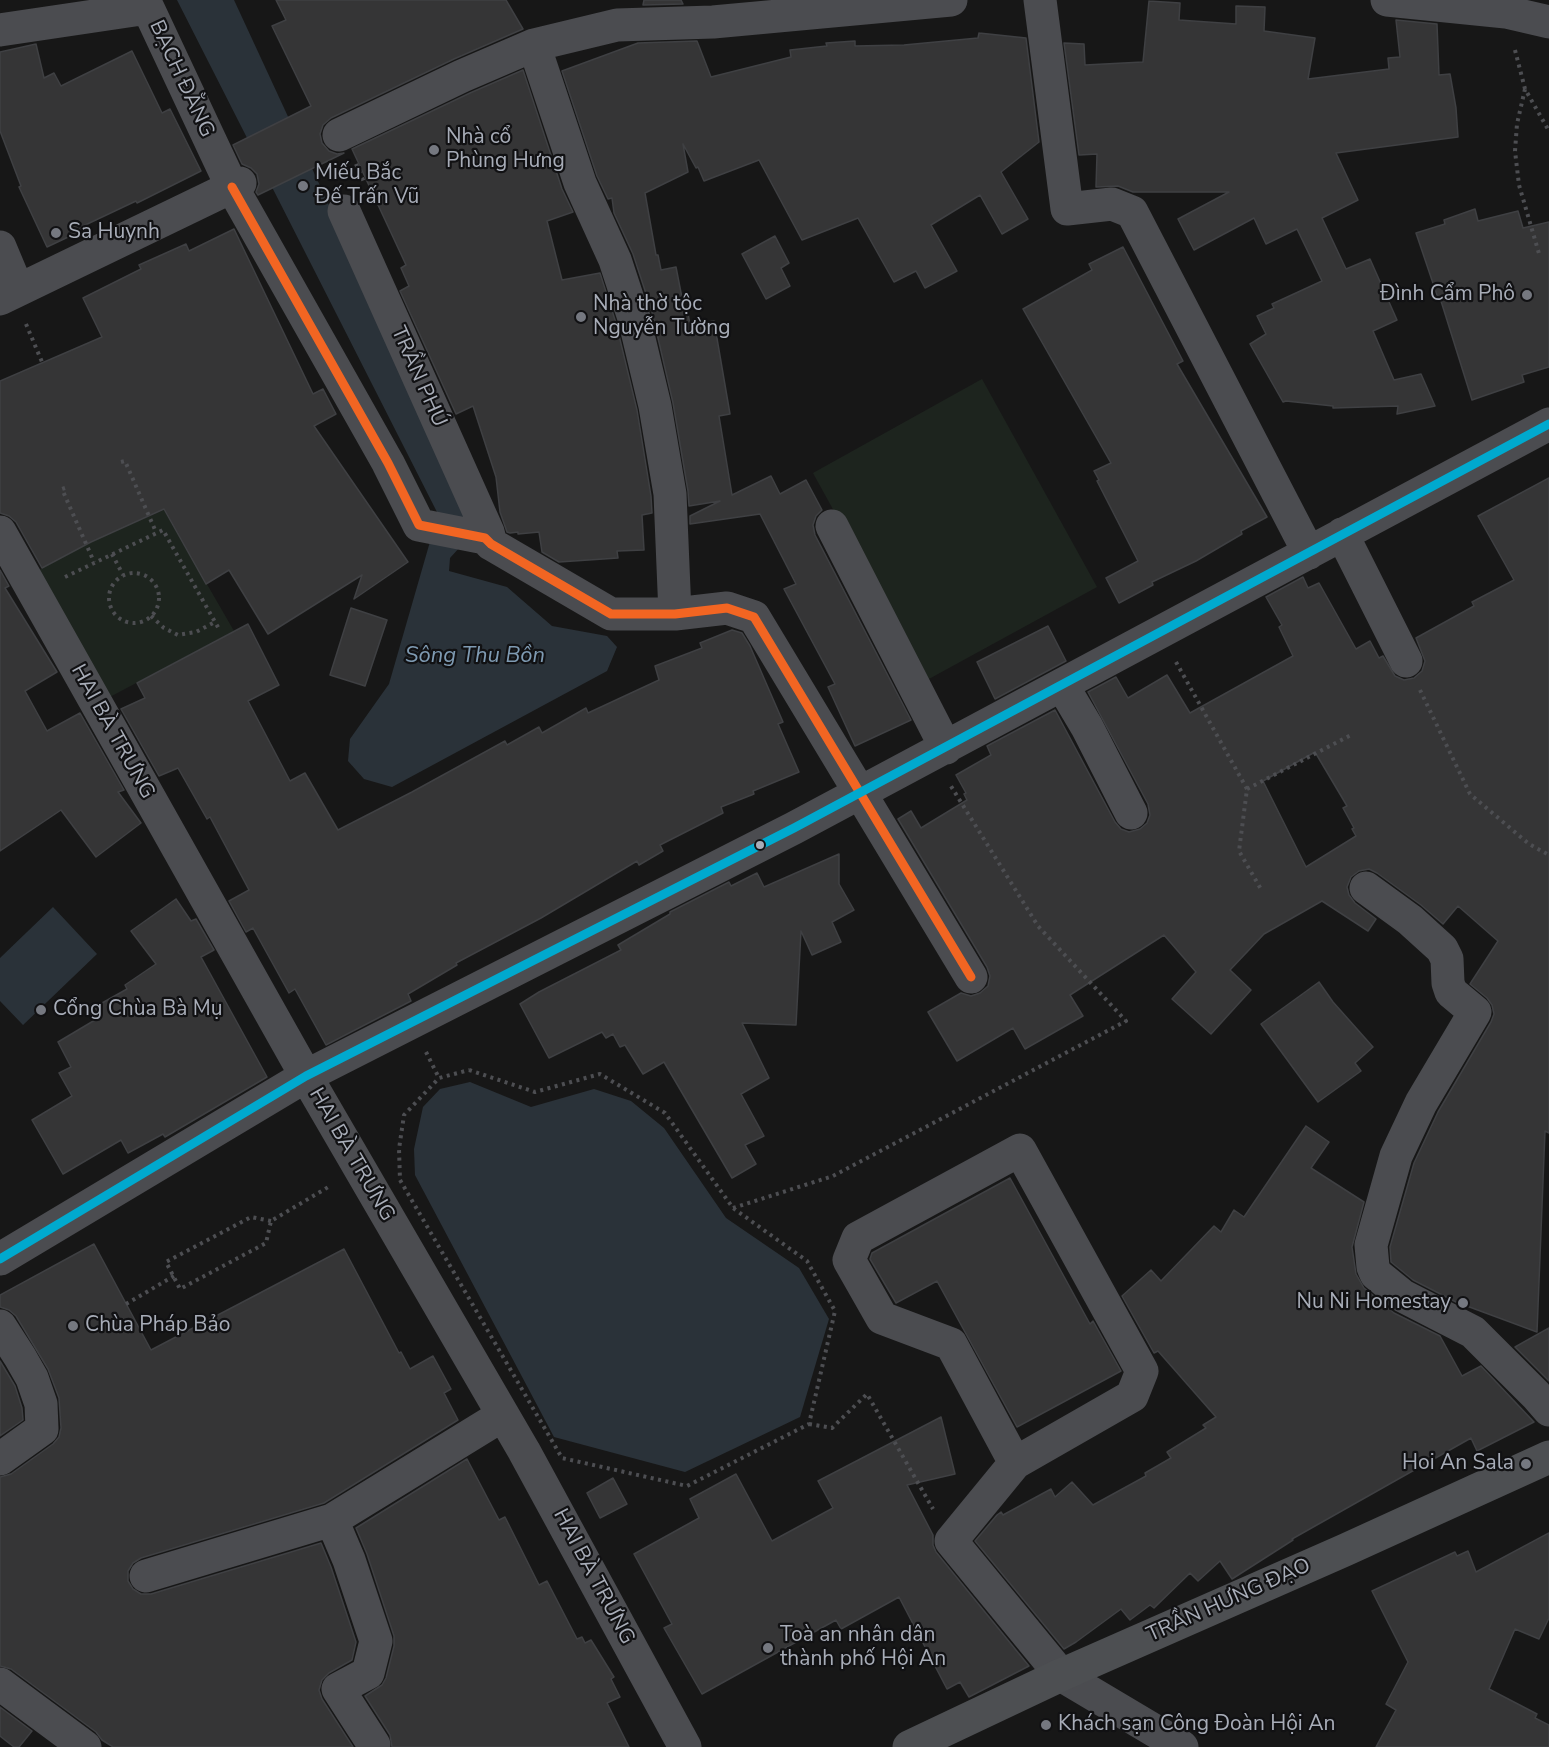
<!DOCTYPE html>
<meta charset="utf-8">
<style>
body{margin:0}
canvas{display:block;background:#171717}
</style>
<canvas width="1549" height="1747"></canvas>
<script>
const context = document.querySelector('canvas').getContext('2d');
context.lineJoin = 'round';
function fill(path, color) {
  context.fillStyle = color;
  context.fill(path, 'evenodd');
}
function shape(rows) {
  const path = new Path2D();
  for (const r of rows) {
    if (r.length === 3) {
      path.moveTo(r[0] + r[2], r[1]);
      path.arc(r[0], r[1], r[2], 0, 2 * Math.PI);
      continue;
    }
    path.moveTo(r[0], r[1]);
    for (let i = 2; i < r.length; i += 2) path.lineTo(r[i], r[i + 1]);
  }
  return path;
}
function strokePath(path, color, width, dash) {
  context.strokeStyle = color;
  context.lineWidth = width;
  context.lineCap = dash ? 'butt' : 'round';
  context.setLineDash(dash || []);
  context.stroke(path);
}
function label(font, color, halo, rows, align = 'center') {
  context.font = font + ' "Nunito Sans",sans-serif';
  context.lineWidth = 4.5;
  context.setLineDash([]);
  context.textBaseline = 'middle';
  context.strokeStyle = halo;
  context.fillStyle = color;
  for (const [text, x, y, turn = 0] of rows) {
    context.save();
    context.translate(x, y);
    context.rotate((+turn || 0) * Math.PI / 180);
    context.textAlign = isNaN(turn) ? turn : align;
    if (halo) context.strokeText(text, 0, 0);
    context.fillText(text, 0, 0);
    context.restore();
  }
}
const green = shape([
 [982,379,1097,587,927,680,813,473],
 [164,510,234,631,106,699,35,572,89,543]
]);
const water = shape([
 [177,0,234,0,478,527,450,558,449,571,507,587,552,626,607,636,617,647,607,671,392,787,364,779,348,761,350,739,389,684,438,514],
 [53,907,97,954,23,1025,0,1001,0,958],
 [470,1082,531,1107,594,1089,631,1101,664,1128,726,1218,799,1268,829,1319,800,1417,685,1472,554,1437,415,1175,414,1149,423,1107,440,1089]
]);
const building = shape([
 [276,0,506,0,523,29,454,59,331,118,323,125,320,134,322,143,329,151,337,154,344,153,258,195,256,192,259,184,257,174,251,168,242,164,233,145,311,106,272,26,286,20,276,0],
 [644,0,681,0,683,4,643,5,644,0],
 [1149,1,1180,3,1179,20,1236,24,1236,6,1265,7,1264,31,1315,38,1308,79,1389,69,1388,58,1400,57,1396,20,1437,24,1439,75,1450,74,1456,108,1458,137,1336,153,1358,200,1322,218,1346,269,1370,259,1397,320,1373,331,1394,380,1421,374,1435,406,1397,414,1398,406,1333,408,1333,406,1286,401,1283,402,1250,344,1266,334,1257,316,1274,308,1272,304,1322,281,1297,229,1266,244,1254,218,1194,250,1178,219,1229,192,1133,192,1118,186,1096,187,1097,154,1079,155,1064,43,1084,44,1085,65,1143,62,1149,1],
 [979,33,1026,38,1039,142,1001,172,1028,219,1002,234,980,195,931,225,957,271,925,288,916,271,894,282,858,218,802,240,759,160,704,181,698,167,696,168,683,144,688,172,645,193,656,255,658,255,661,270,676,267,684,308,687,307,690,325,714,321,730,414,719,416,732,495,771,476,780,494,806,480,822,510,816,516,813,525,815,535,911,720,855,746,828,687,835,684,784,589,796,584,760,514,690,524,690,516,720,501,689,506,688,491,673,403,652,312,633,254,614,213,612,198,608,199,597,176,562,71,638,43,697,41,711,77,791,57,790,50,827,46,826,43,855,41,855,46,904,45,978,38,979,33],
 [36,44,44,78,54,73,61,86,132,51,162,113,170,109,201,171,137,203,136,201,81,227,83,230,47,247,19,187,21,186,0,131,0,52,36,44],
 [523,70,562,189,573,212,547,221,562,280,600,273,616,323,637,410,651,496,652,513,642,515,644,550,617,551,618,558,559,562,542,552,539,532,518,534,518,532,510,533,507,532,500,512,496,477,473,406,456,414,400,291,409,286,401,268,406,265,352,149,470,93,523,70],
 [1475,209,1478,221,1518,211,1523,228,1549,222,1549,367,1522,375,1524,382,1472,400,1441,301,1439,301,1416,233,1445,224,1444,220,1475,209],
 [234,229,313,394,323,389,336,414,314,426,408,562,354,599,362,575,268,634,229,570,206,584,164,509,91,542,42,568,16,522,9,516,0,513,0,381,102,337,83,298,141,269,139,265,186,244,189,251,234,229],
 [775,236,789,263,781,268,790,286,766,299,742,254,775,236],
 [1123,247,1183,361,1177,364,1267,517,1241,531,1242,534,1196,561,1152,582,1153,585,1119,603,1106,578,1138,561,1097,481,1099,480,1094,471,1111,463,1023,309,1092,270,1089,264,1123,247],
 [1549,478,1549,1133,1545,1131,1537,1332,1456,1302,1413,1280,1391,1262,1390,1247,1414,1163,1438,1112,1491,1022,1494,1014,1492,1005,1487,998,1470,984,1498,941,1458,906,1443,924,1421,905,1377,873,1369,869,1359,871,1351,877,1347,887,1349,895,1355,903,1376,919,1368,931,1322,901,1264,934,1230,970,1251,990,1211,1034,1172,999,1196,972,1164,935,1070,995,1083,1016,1025,1049,1013,1028,957,1061,928,1012,961,993,971,996,980,993,988,986,990,976,987,967,898,819,911,811,921,828,967,800,964,794,966,793,956,775,991,755,987,746,1055,710,1115,822,1121,829,1129,832,1140,829,1147,823,1150,815,1148,804,1088,692,1116,677,1128,698,1167,675,1190,713,1293,656,1279,627,1282,625,1266,597,1303,577,1308,588,1319,583,1356,649,1370,641,1379,658,1383,656,1395,676,1404,680,1414,678,1422,671,1425,661,1416,638,1474,606,1472,602,1514,580,1478,516,1549,478],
 [1315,752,1347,806,1343,808,1354,828,1352,829,1356,836,1306,867,1263,781,1315,752],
 [0,570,9,586,5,588,57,672,25,691,47,731,80,713,124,790,118,792,141,823,96,857,61,810,0,851,0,570],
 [351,608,387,620,365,686,330,675,351,608],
 [248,624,279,685,248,701,290,781,305,773,338,830,412,792,505,741,507,745,539,727,542,733,586,708,588,713,659,680,655,666,702,648,700,643,732,630,742,633,750,646,783,722,778,724,799,772,753,791,754,794,721,807,723,813,660,845,663,851,639,865,637,861,541,918,456,963,457,965,408,994,411,1001,326,1045,295,989,289,993,253,928,246,932,229,901,249,890,210,817,207,819,178,768,159,776,121,709,145,698,137,683,248,624],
 [1048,626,1066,661,995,699,977,662,1048,626],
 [839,854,839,884,854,910,832,922,841,942,812,955,801,931,796,1025,742,1023,769,1078,741,1094,764,1136,745,1145,756,1164,732,1178,664,1062,643,1074,625,1045,620,1047,613,1034,606,1038,602,1032,549,1058,520,1004,539,992,621,950,618,945,670,914,670,912,729,882,731,886,757,873,764,887,839,854],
 [176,899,191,921,196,919,214,950,201,957,267,1077,165,1137,163,1134,128,1153,121,1140,63,1174,32,1120,72,1096,59,1073,71,1067,58,1042,100,1017,95,1007,127,989,125,985,156,964,131,931,176,899],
 [1319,982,1333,1002,1373,1047,1355,1063,1361,1071,1318,1102,1261,1024,1319,982],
 [1306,1126,1329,1142,1311,1168,1364,1202,1352,1247,1356,1274,1364,1288,1394,1313,1440,1336,1462,1376,1481,1366,1534,1422,1477,1451,1471,1438,1292,1539,1293,1540,1232,1579,1220,1561,1198,1581,1190,1573,1154,1608,1150,1605,1130,1620,1121,1609,1076,1642,1064,1649,975,1541,997,1515,1001,1512,1003,1515,1051,1489,1055,1497,1072,1482,1093,1505,1146,1476,1145,1473,1171,1458,1167,1452,1206,1428,1203,1425,1216,1417,1158,1351,1154,1353,1122,1296,1151,1270,1161,1281,1214,1226,1221,1232,1234,1210,1244,1217,1306,1126],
 [1010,1178,1090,1324,1093,1321,1121,1371,1017,1427,937,1281,896,1303,870,1259,872,1253,1010,1178],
 [94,1244,151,1350,344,1249,399,1353,401,1352,410,1369,433,1356,451,1389,444,1393,458,1420,324,1503,141,1558,133,1563,128,1571,128,1581,133,1589,141,1594,151,1594,321,1543,331,1567,356,1642,352,1660,329,1673,322,1680,319,1690,322,1699,353,1747,113,1747,102,1740,96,1732,11,1669,0,1666,0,1477,11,1474,53,1444,59,1437,61,1428,59,1398,48,1369,16,1316,9,1310,0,1307,0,1295,94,1244],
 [1549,1328,1549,1381,1515,1347,1549,1328],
 [0,1361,15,1386,22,1408,23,1420,0,1436,0,1361],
 [941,1417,955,1474,907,1485,933,1535,933,1545,936,1552,1029,1666,969,1697,960,1682,947,1689,899,1597,841,1629,836,1620,702,1694,664,1628,672,1624,634,1554,699,1518,690,1499,736,1474,772,1541,833,1508,818,1481,941,1417],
 [467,1459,499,1520,505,1517,539,1585,547,1581,577,1639,582,1637,585,1643,591,1640,614,1677,611,1679,620,1697,607,1703,629,1747,392,1747,390,1735,365,1696,382,1685,386,1678,394,1646,394,1636,367,1554,356,1528,467,1459],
 [613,1478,627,1504,600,1518,587,1493,613,1478],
 [1549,1533,1549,1618,1539,1639,1515,1629,1489,1689,1537,1714,1535,1718,1549,1725,1549,1747,1376,1747,1396,1710,1386,1704,1408,1662,1372,1591,1455,1552,1457,1556,1468,1551,1476,1572,1549,1533],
 [0,1707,32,1731,19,1747,14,1747,0,1736,0,1707]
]);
const path = shape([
 [1515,50,1525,89,1549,131],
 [1525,89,1517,124,1515,151,1519,185,1540,257],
 [356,164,364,182],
 [26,324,42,362],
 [121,462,125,461,156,532],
 [65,488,62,489,94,562],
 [112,554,123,575],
 [134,598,25],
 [65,577,163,530,219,629],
 [151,616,164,628,178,635,196,632,215,622],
 [1176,662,1247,789,1239,851,1262,891],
 [1420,690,1470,794,1529,844,1549,855],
 [1247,789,1351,735],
 [426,1052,439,1078],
 [469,1070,535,1092,600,1074,665,1113,733,1208,807,1261,835,1311,809,1424,687,1486,562,1458,400,1180,399,1149,404,1115,439,1078,469,1070],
 [733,1208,833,1176,1126,1021,1038,926,949,783],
 [271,1221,251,1217,166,1262,180,1289,266,1243,271,1221,330,1186],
 [126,1304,174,1276],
 [809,1424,832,1428,867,1394,933,1509]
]);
const minor = shape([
 [1040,0,1067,209,1112,204,1132,212,1309,553],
 [1387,0,1506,12,1549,22],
 [0,30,148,8,232,187,388,463,419,525,485,538,491,544,611,614,675,614,727,608,754,617,971,977],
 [534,45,580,183,615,260,634,318,655,406,670,494,675,614],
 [339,135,462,76,534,45,617,25,713,22,951,0],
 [344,211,488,532,491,544],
 [0,247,18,290],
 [0,299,240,183],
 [832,526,946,748],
 [0,532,306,1076,524,1451,685,1747],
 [1342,534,1406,661],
 [1062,685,1087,727,1131,813],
 [1366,888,1410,920,1442,949,1447,959,1448,983,1451,992,1475,1012,1421,1103,1396,1156,1371,1245,1373,1267,1376,1274,1403,1296,1473,1332,1536,1395,1549,1410],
 [0,1259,306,1076,794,828,1549,424],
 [0,1326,20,1357,32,1378,41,1404,42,1429,0,1459],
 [1015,1463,1132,1396,1142,1371,1020,1150,858,1238,849,1260,882,1318,951,1344,1015,1463,951,1541,1061,1675,1182,1747],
 [332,1520,349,1560,376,1641,368,1673,338,1689,374,1745],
 [146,1576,332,1520,503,1415],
 [0,1684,85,1747]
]);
const major = shape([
 [909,1747,1061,1675,1345,1550,1549,1457]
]);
const bus1 = shape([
 [232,187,388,463,419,525,485,538,491,544,611,614,675,614,727,608,754,617,971,977]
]);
const bus2 = shape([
 [0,1259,306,1076,794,828,1549,424]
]);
const markers = [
 [434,150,6,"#757880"],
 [303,186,6,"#757880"],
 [56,233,6,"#757880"],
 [1527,295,6,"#757880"],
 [581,317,6,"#757880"],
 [760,845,5,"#a8adb8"],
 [41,1010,6,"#757880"],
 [1463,1303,6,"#757880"],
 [73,1326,6,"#757880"],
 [1526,1464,6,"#757880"],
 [768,1648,6,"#757880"],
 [1046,1725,6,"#757880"]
];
const streetNames = [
 ["BẠCH ĐẰNG",181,79,65],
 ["TRẦN PHÚ",418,377,66],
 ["HAI BÀ TRƯNG",112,732,61],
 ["HAI BÀ TRƯNG",351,1155,60],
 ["HAI BÀ TRƯNG",593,1577,62],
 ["TRẦN HƯNG ĐẠO",1229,1601,-24]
];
const poiNames = [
 ["Nhà cổ",446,138],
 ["Phùng Hưng",446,162],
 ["Miếu Bắc",315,174],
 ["Đế Trấn Vũ",315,198],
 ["Sa Huynh",68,233],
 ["Đình Cẩm Phô",1515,295,"right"],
 ["Nhà thờ tộc",593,305],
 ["Nguyễn Tường",593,329],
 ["Cổng Chùa Bà Mụ",53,1010],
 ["Nu Ni Homestay",1451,1303,"right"],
 ["Chùa Pháp Bảo",85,1326],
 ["Hoi An Sala",1514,1464,"right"],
 ["Toà an nhân dân",780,1636],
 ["thành phố Hội An",780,1660],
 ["Khách sạn Công Đoàn Hội An",1058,1725]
];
const waterNames = [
 ["Sông Thu Bồn",475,657]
];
fill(green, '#1d241e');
fill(water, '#2a3239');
fill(building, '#353536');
strokePath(building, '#3f4043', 1.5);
strokePath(path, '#4d4e52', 4, [3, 4.5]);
strokePath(minor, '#4b4c50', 33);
strokePath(major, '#4d4f52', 33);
strokePath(bus1, '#f26522', 9);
strokePath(bus2, '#00a9ce', 9);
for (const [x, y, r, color] of markers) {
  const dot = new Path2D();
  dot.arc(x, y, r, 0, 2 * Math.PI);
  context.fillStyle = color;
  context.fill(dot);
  strokePath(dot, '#111113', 2);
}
label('21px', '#a8adb8', '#111113', streetNames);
label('21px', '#a8adb8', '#111113', poiNames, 'left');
label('italic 22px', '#7f9bb3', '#111113', waterNames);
</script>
